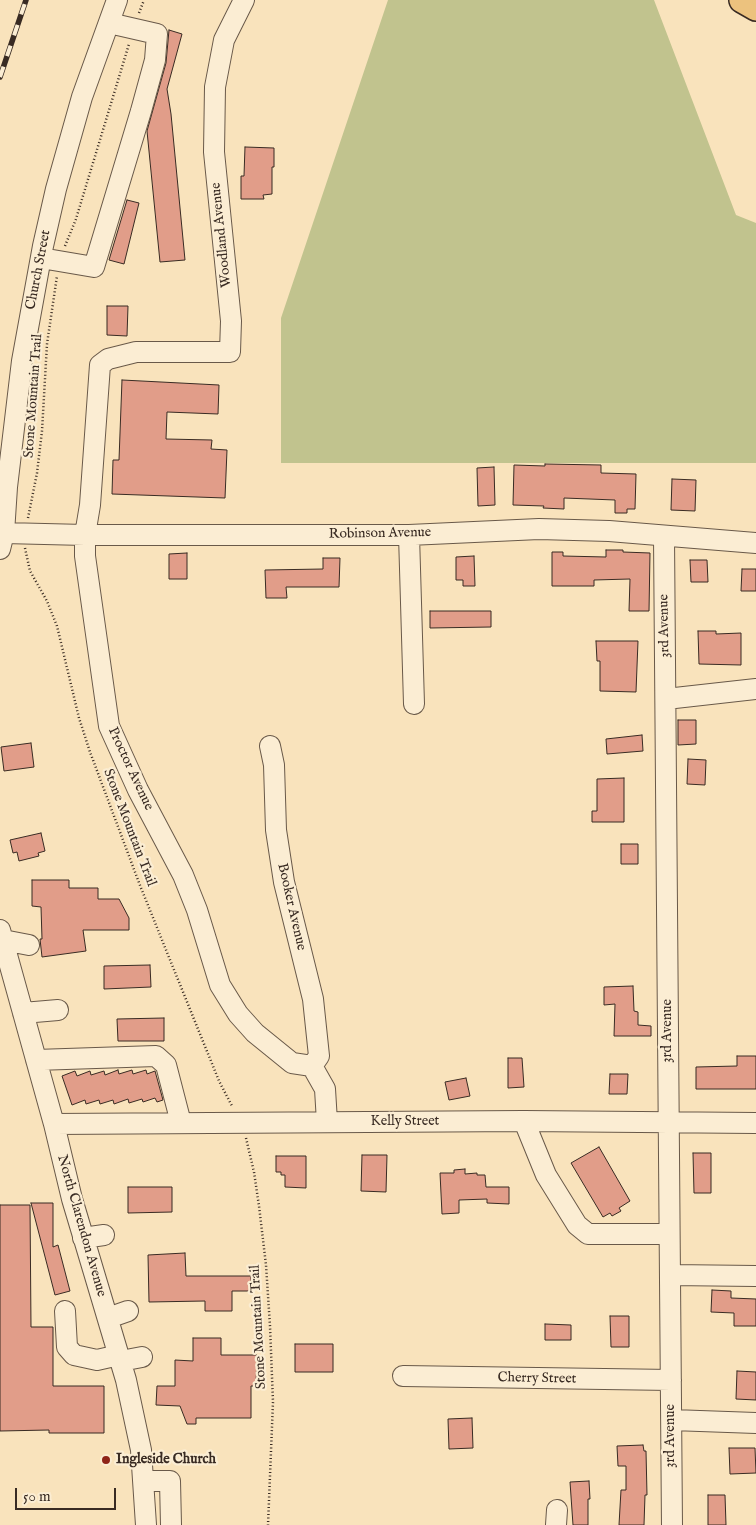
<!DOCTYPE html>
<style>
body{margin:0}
#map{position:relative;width:756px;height:1525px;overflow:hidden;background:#f9e3bc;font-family:"IM FELL English",serif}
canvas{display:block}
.scale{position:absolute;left:15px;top:1488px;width:101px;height:22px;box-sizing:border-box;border:2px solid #392b23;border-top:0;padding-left:6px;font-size:15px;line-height:18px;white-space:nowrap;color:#392b23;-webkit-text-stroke:4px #fbedd3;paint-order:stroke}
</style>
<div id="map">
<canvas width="756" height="1525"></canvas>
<div class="scale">50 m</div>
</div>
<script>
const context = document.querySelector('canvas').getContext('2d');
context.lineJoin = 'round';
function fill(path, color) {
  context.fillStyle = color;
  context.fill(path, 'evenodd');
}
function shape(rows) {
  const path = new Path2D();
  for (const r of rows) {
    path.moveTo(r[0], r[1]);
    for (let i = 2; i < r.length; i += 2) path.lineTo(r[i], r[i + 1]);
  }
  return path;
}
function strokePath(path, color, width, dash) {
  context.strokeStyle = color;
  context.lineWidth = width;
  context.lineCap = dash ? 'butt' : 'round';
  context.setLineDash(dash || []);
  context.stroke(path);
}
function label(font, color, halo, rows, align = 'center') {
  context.font = font + ' "IM FELL English",serif';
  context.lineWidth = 4.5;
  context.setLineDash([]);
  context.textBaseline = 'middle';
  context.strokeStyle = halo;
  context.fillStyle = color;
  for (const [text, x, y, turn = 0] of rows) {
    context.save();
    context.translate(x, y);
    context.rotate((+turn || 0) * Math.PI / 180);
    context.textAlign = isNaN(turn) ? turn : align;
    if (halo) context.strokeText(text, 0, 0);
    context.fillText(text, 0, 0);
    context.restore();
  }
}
const green = shape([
 [388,0,654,0,736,215,756,223,756,463,281,463,281,318]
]);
const building = shape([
 [169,30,182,34,167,89,171,114,185,260,160,262,147,131,166,63,169,30],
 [245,147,274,148,274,167,272,167,272,194,263,195,264,199,241,199,241,176,244,176,245,147],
 [127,200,139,203,124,264,109,260,127,200],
 [107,306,128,306,127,336,107,335,107,306],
 [122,380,219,385,218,414,167,412,166,439,212,440,211,449,227,450,225,498,112,494,113,460,119,460,122,380],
 [545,464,601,465,601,473,636,474,635,509,627,509,627,513,615,513,615,500,564,498,564,509,543,508,544,506,513,505,514,465,545,466,545,464],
 [494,467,495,505,478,506,477,468,494,467],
 [672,479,696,480,695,511,671,510,672,479],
 [606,550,623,550,623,552,650,553,649,611,629,611,630,579,594,580,594,586,552,586,552,552,563,552,563,556,606,557,606,550],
 [187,553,187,579,169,579,169,554,187,553],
 [474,556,475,586,463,586,463,580,456,580,456,557,474,556],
 [323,558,340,558,339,587,286,587,287,598,266,598,265,570,323,569,323,558],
 [690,560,707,560,708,582,691,582,690,560],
 [742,569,756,569,756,591,741,591,742,569],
 [430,611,491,611,491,627,430,628,430,611],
 [698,631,716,631,716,634,741,633,741,665,699,664,698,631],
 [596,641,638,641,636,692,600,691,600,661,597,661,596,641],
 [678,720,696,720,696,744,678,745,678,720],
 [642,735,643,751,607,754,606,739,642,735],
 [31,743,34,767,4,771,1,747,31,743],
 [688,759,706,760,705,785,687,784,688,759],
 [624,778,624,822,592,822,592,811,597,811,597,779,624,778],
 [41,833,45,851,38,853,39,856,19,861,17,852,13,853,10,840,41,833],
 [621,844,638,844,638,864,621,864,621,844],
 [32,880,69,880,69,888,98,888,98,899,119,899,129,918,129,930,83,930,86,951,42,957,40,939,42,939,41,907,32,906,32,880],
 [150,965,151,987,104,989,104,966,150,965],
 [633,986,634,1011,638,1012,638,1025,651,1026,651,1036,614,1036,615,1004,604,1005,604,987,633,986],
 [164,1018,164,1041,118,1041,117,1019,164,1018],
 [737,1056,756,1056,756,1089,696,1089,696,1067,737,1066,737,1056],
 [508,1058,522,1058,524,1087,508,1088,508,1058],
 [118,1070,119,1074,132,1070,133,1074,146,1070,147,1074,155,1071,163,1100,157,1102,155,1098,143,1102,142,1099,129,1103,128,1099,114,1104,113,1100,100,1104,99,1100,86,1104,85,1100,72,1105,62,1076,75,1071,77,1076,90,1071,91,1075,104,1071,105,1075,118,1070],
 [610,1074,628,1074,627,1094,609,1094,610,1074],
 [466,1078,470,1096,449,1100,445,1082,466,1078],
 [599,1147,630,1201,619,1208,621,1211,612,1216,610,1213,603,1217,571,1163,599,1147],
 [693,1153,711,1153,711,1193,694,1193,693,1153],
 [362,1155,387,1155,386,1192,361,1191,362,1155],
 [276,1156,306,1156,306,1188,285,1187,285,1175,281,1175,281,1172,276,1172,276,1156],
 [465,1169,465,1174,477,1173,477,1175,485,1175,486,1187,509,1187,509,1204,487,1203,487,1199,459,1200,459,1213,442,1214,440,1173,454,1173,454,1170,465,1169],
 [128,1187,172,1187,172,1212,128,1213,128,1187],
 [31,1203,53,1203,53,1247,58,1245,70,1291,55,1295,31,1203],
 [0,1205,30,1205,31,1327,53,1327,53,1386,104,1386,104,1433,49,1433,49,1430,0,1431,0,1205],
 [185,1253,186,1276,251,1276,251,1291,232,1291,232,1311,205,1311,205,1301,149,1302,148,1255,185,1253],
 [712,1290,731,1291,731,1298,756,1299,756,1326,734,1326,734,1313,711,1312,712,1290],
 [610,1316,629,1316,629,1347,611,1347,610,1316],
 [545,1324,571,1325,571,1340,545,1340,545,1324],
 [193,1338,221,1338,221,1355,257,1355,256,1386,251,1386,251,1418,196,1418,196,1424,187,1424,180,1406,156,1405,157,1386,175,1386,175,1360,193,1361,193,1338],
 [295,1344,333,1344,333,1372,295,1372,295,1344],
 [737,1371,756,1372,756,1400,736,1399,737,1371],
 [472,1418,473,1448,449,1449,448,1419,472,1418],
 [643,1445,644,1451,646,1451,647,1495,645,1495,644,1525,619,1525,621,1490,626,1490,626,1466,618,1466,617,1446,643,1445],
 [729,1448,755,1448,756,1473,730,1474,729,1448],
 [589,1481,590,1499,588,1499,588,1525,573,1525,570,1482,589,1481],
 [708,1495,725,1495,726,1525,708,1525,708,1495]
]);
const path = shape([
 [139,13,144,0],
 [65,246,76,219,129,44],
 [28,518,37,473,42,431,47,344,57,276],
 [25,548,30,571,47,601,57,626,79,718,90,752,141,888,219,1081,232,1106],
 [246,1138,254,1172,259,1206,266,1265,270,1326,273,1402,268,1525]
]);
const minor = shape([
 [244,0,224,40,215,87,214,152,231,321,230,352,136,352,108,359,100,365,90,505,85,535,85,556,109,726,138,790,183,875,197,910,220,985,238,1014,255,1033,292,1063,312,1066,325,1089,327,1122],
 [41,258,94,267,141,111,155,60,157,34,109,23],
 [4,533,85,535,409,535,539,529,609,531,756,543],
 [409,535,414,704],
 [664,537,672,1525],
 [0,549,4,533,7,487,22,361,43,246,56,189,82,97,117,0],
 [666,699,756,689],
 [270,746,274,765,276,830,284,882,313,999,319,1056,312,1066],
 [0,930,54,1124,72,1199,126,1380,141,1450,146,1525],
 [3,940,29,945],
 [23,1013,58,1010],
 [36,1060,156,1056,166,1065,181,1123],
 [524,1121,546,1175,577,1225,588,1234,669,1234],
 [54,1124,524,1121,756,1123],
 [83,1238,104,1235],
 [670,1275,756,1276],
 [65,1311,67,1347,74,1355,97,1360,119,1355],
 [108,1318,128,1311],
 [121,1361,142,1357],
 [403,1376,671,1380],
 [672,1420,756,1423],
 [144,1481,170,1481,171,1525],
 [556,1525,557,1510]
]);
const major = shape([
 [742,0,756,8]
]);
const rail = shape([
 [0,77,26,0]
]);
const markers = [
 [106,1460,5,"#8f2418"]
];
const streetNames = [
 ["Woodland Avenue",222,235,-96],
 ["Church Street",39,270,-79],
 ["Stone Mountain Trail",34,396,-86],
 ["Robinson Avenue",380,534,-1],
 ["3rd Avenue",665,626,-91],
 ["Proctor Avenue",130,769,65],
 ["Stone Mountain Trail",129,828,69],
 ["Booker Avenue",291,907,77],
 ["3rd Avenue",668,1031,-90],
 ["Kelly Street",405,1122],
 ["North Clarendon Avenue",81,1226,74],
 ["Stone Mountain Trail",259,1327,-93],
 ["Cherry Street",537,1379,1],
 ["3rd Avenue",671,1436,-90]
];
const poiNames = [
 ["Ingleside Church",116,1460]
];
fill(green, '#c1c38e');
fill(building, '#e19d89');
strokePath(building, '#392b23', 1);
strokePath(minor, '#695949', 22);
strokePath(major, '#392b23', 28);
strokePath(path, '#392b23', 2.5, [1, 2.5]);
strokePath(minor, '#fbedd3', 20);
strokePath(major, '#ecc27e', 25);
strokePath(rail, '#392b23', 5.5);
strokePath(rail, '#fbedd3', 4, [11]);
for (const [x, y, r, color] of markers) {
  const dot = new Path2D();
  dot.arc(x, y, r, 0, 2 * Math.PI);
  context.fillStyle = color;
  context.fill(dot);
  strokePath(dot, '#fbedd3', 2);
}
label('14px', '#392b23', '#fbedd3', streetNames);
label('bold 14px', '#392b23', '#fbedd3', poiNames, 'left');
</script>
